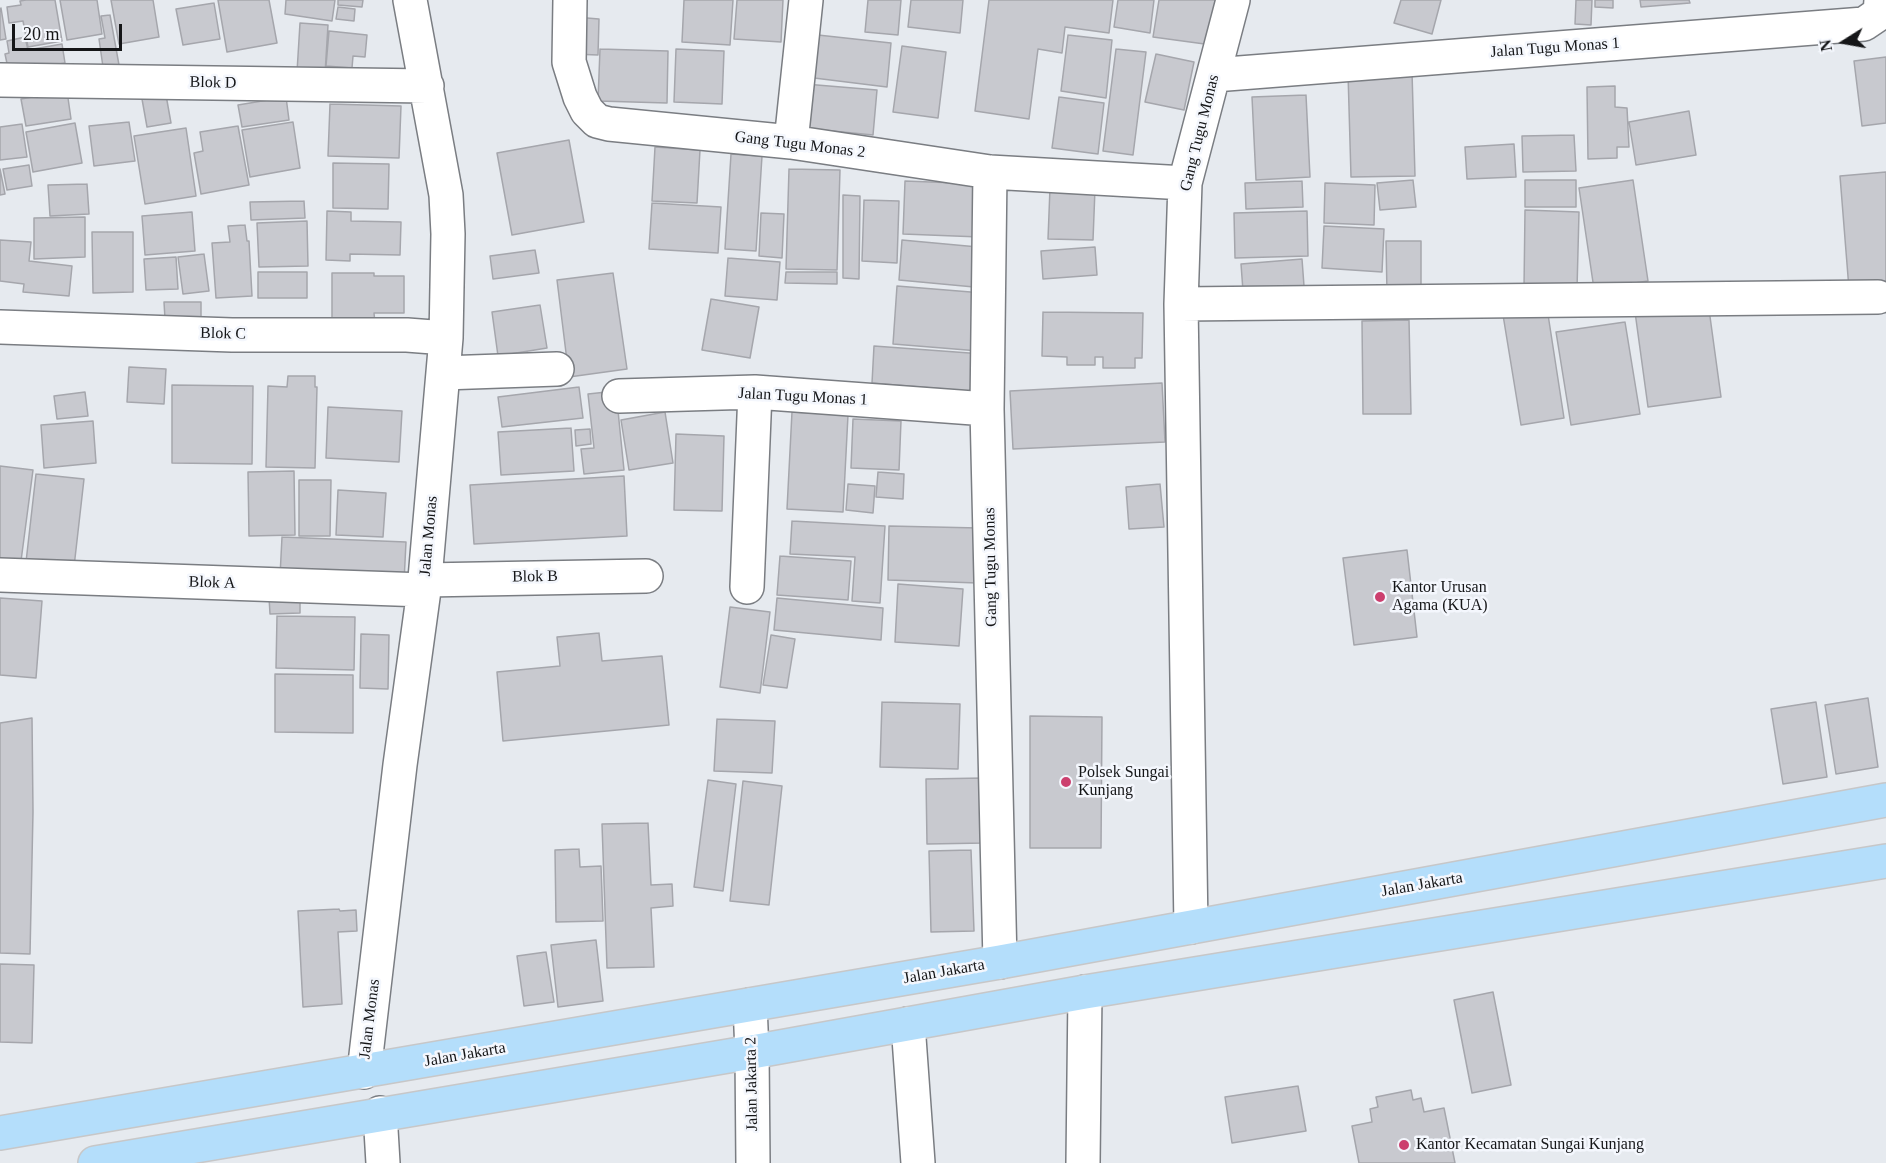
<!DOCTYPE html>
<style>
body{margin:0}
#map{position:relative;width:1886px;height:1163px;overflow:hidden;background:#e6eaef;font-family:"Times New Roman",serif}
canvas{display:block}
.north{position:absolute;left:1814px;top:12px;width:60px;height:60px;-webkit-text-stroke:4px #f4f7fd;paint-order:stroke;rotate:259deg;font-size:16px;font-weight:700;line-height:24px;text-align:center;color:#151618}
.north::after{content:'';display:block;margin:auto;width:21px;height:27px;background:#151618;clip-path:polygon(50% 0,100% 100%,50% 72%,0 100%)}
.scale{position:absolute;left:12px;top:24px;width:110px;height:27px;box-sizing:border-box;border:3px solid #151618;border-top:0;padding-left:8px;font-size:18px;line-height:21px;white-space:nowrap;color:#151618;-webkit-text-stroke:4px #f4f7fd;paint-order:stroke}
</style>
<div id="map">
<canvas width="1886" height="1163"></canvas>
<div class="north">N</div>
<div class="scale">20 m</div>
</div>
<script>
const context = document.querySelector('canvas').getContext('2d');
context.lineJoin = 'round';
function fill(path, color) {
  context.fillStyle = color;
  context.fill(path, 'evenodd');
}
function shape(rows) {
  const path = new Path2D();
  for (const r of rows) {
    path.moveTo(r[0], r[1]);
    for (let i = 2; i < r.length; i += 2) path.lineTo(r[i], r[i + 1]);
  }
  return path;
}
function strokePath(path, color, width, dash) {
  context.strokeStyle = color;
  context.lineWidth = width;
  context.lineCap = dash ? 'butt' : 'round';
  context.setLineDash(dash || []);
  context.stroke(path);
}
function label(font, color, halo, rows, align = 'center') {
  context.font = font + ' "Times New Roman",serif';
  context.lineWidth = 5;
  context.setLineDash([]);
  context.textBaseline = 'middle';
  context.strokeStyle = halo;
  context.fillStyle = color;
  for (const [text, x, y, turn = 0] of rows) {
    context.save();
    context.translate(x, y);
    context.rotate((+turn || 0) * Math.PI / 180);
    context.textAlign = isNaN(turn) ? turn : align;
    if (halo) context.strokeText(text, 0, 0);
    context.fillText(text, 0, 0);
    context.restore();
  }
}
const building = shape([
 [26,0,55,0,62,41,28,47,23,21,9,23,7,7,21,5,20,1,26,0],
 [60,0,97,0,102,34,67,40,60,0],
 [111,0,153,0,159,37,119,44,111,0],
 [218,0,269,0,277,43,227,52,218,0],
 [286,0,335,0,332,21,285,14,286,0],
 [338,0,363,0,362,7,338,5,338,0],
 [684,0,733,0,730,45,682,42,684,0],
 [737,0,783,0,781,42,734,39,737,0],
 [868,0,901,0,898,35,865,32,868,0],
 [911,0,963,0,960,33,908,27,911,0],
 [989,0,1113,0,1109,33,1065,27,1062,53,1038,49,1029,119,975,111,989,0],
 [1118,0,1154,0,1150,33,1114,27,1118,0],
 [1159,0,1218,0,1212,45,1153,37,1159,0],
 [1401,0,1441,0,1432,34,1394,23,1401,0],
 [1576,0,1592,0,1591,25,1575,24,1576,0],
 [1595,0,1613,0,1613,8,1595,7,1595,0],
 [1640,0,1689,0,1690,3,1641,7,1640,0],
 [214,3,220,39,183,45,176,9,214,3],
 [338,7,355,9,354,21,336,19,338,7],
 [1,8,6,39,0,40,0,9,1,8],
 [110,15,119,65,103,67,99,39,105,38,101,16,110,15],
 [575,17,599,19,598,55,573,54,575,17],
 [300,23,328,25,325,74,297,72,300,23],
 [329,31,367,35,365,57,353,56,352,68,326,66,329,31],
 [818,35,891,43,887,87,814,78,818,35],
 [1068,35,1112,40,1106,98,1061,91,1068,35],
 [25,37,28,50,62,44,65,63,9,73,5,54,9,53,7,41,25,37],
 [902,46,946,52,938,118,893,112,902,46],
 [600,49,668,51,667,103,598,101,600,49],
 [676,49,724,51,722,104,674,102,676,49],
 [1116,49,1146,52,1133,155,1103,151,1116,49],
 [1156,54,1194,62,1184,110,1145,102,1156,54],
 [1886,57,1886,123,1862,126,1854,61,1886,57],
 [1412,72,1415,176,1351,177,1348,73,1412,72],
 [805,84,877,90,873,135,802,128,805,84],
 [1615,86,1615,107,1627,108,1629,147,1617,147,1617,158,1588,159,1587,87,1615,86],
 [67,91,71,119,26,126,21,99,67,91],
 [166,95,171,123,147,127,142,99,166,95],
 [1306,95,1310,177,1256,180,1252,97,1306,95],
 [286,97,289,120,242,127,238,105,286,97],
 [1059,97,1104,103,1098,154,1052,148,1059,97],
 [330,104,401,106,399,158,328,156,330,104],
 [1689,111,1696,155,1636,165,1629,122,1689,111],
 [129,122,135,161,94,166,89,126,129,122],
 [293,122,300,168,250,177,242,130,293,122],
 [75,123,82,163,33,172,26,132,75,123],
 [22,124,27,157,0,160,0,127,22,124],
 [238,126,249,185,201,194,194,153,203,151,200,132,238,126],
 [186,128,196,196,145,204,134,136,186,128],
 [1574,135,1576,171,1523,172,1522,136,1574,135],
 [569,140,584,222,512,235,497,153,569,140],
 [1514,144,1516,177,1467,179,1465,147,1514,144],
 [655,147,700,150,697,203,652,201,655,147],
 [731,154,762,156,756,251,725,249,731,154],
 [333,163,389,164,388,209,333,208,333,163],
 [29,165,32,186,7,190,3,169,29,165],
 [0,169,5,194,0,195,0,169],
 [789,169,840,170,837,270,786,269,789,169],
 [1886,172,1886,286,1849,289,1840,176,1886,172],
 [1413,180,1416,207,1380,210,1377,183,1413,180],
 [1525,180,1576,180,1576,207,1525,207,1525,180],
 [1633,180,1648,281,1594,289,1579,188,1633,180],
 [905,181,982,184,980,237,903,234,905,181],
 [1302,181,1303,207,1246,209,1245,183,1302,181],
 [1325,183,1375,185,1374,225,1324,223,1325,183],
 [87,184,89,214,50,216,48,185,87,184],
 [1050,188,1095,189,1093,240,1048,239,1050,188],
 [843,195,860,196,859,279,843,278,843,195],
 [864,200,899,201,897,263,862,261,864,200],
 [304,201,305,218,251,220,250,202,304,201],
 [652,203,721,207,718,253,649,249,652,203],
 [1525,210,1579,212,1577,289,1524,288,1525,210],
 [327,211,351,212,351,221,401,222,400,255,350,254,350,261,326,260,327,211],
 [1307,211,1308,256,1235,258,1234,213,1307,211],
 [192,212,195,251,145,255,142,216,192,212],
 [761,213,784,214,782,258,759,256,761,213],
 [85,217,85,257,34,259,34,218,85,217],
 [307,221,308,266,259,267,257,223,307,221],
 [245,225,247,241,249,241,252,296,216,298,212,243,230,242,228,226,245,225],
 [1324,226,1384,229,1382,272,1322,268,1324,226],
 [92,232,133,232,133,292,93,293,92,232],
 [0,240,31,242,29,261,72,266,69,296,23,292,24,284,0,281,0,240],
 [902,240,978,247,974,287,899,280,902,240],
 [1386,241,1421,241,1421,294,1387,294,1386,241],
 [1095,247,1097,275,1043,279,1041,251,1095,247],
 [535,250,539,273,493,279,490,256,535,250],
 [204,254,209,291,183,294,178,257,204,254],
 [176,257,178,289,146,290,144,259,176,257],
 [728,258,780,262,777,300,725,296,728,258],
 [1302,259,1304,286,1243,291,1241,264,1302,259],
 [258,272,307,272,307,298,258,298,258,272],
 [786,272,837,272,837,284,785,283,786,272],
 [332,273,374,273,374,276,404,276,404,313,374,313,375,324,332,325,332,273],
 [613,273,627,369,569,377,557,280,613,273],
 [897,286,983,293,979,351,893,344,897,286],
 [711,299,759,307,750,358,702,350,711,299],
 [164,302,201,302,201,320,165,319,164,302],
 [1708,302,1721,397,1648,407,1635,312,1708,302],
 [540,305,547,348,498,356,492,312,540,305],
 [1547,308,1564,418,1521,425,1503,315,1547,308],
 [1043,312,1143,313,1142,358,1135,358,1135,368,1103,368,1103,357,1095,357,1095,365,1067,365,1067,357,1042,356,1043,312],
 [1409,320,1411,414,1363,414,1362,321,1409,320],
 [1625,322,1640,414,1571,425,1556,332,1625,322],
 [874,346,983,354,980,392,872,383,874,346],
 [129,367,166,369,164,404,127,402,129,367],
 [288,376,315,376,315,387,317,387,315,468,266,467,268,386,287,387,288,376],
 [1162,383,1165,442,1013,449,1010,391,1162,383],
 [172,385,253,386,252,464,172,463,172,385],
 [579,387,583,418,502,427,498,397,579,387],
 [616,391,624,470,584,474,581,449,594,448,588,394,616,391],
 [85,392,88,416,57,419,54,396,85,392],
 [328,407,402,411,399,462,326,458,328,407],
 [665,412,673,463,629,470,621,420,665,412],
 [792,412,848,415,843,512,787,509,792,412],
 [853,419,901,421,899,470,851,468,853,419],
 [93,421,96,463,44,468,41,425,93,421],
 [571,428,574,471,501,475,498,432,571,428],
 [590,429,591,444,576,446,575,430,590,429],
 [676,434,724,436,722,511,674,510,676,434],
 [0,466,33,470,21,561,0,559,0,466],
 [294,471,295,535,249,536,248,472,294,471],
 [878,472,904,474,903,499,876,497,878,472],
 [36,474,84,479,74,567,26,562,36,474],
 [624,476,627,536,474,544,470,485,624,476],
 [299,480,331,480,330,536,299,536,299,480],
 [848,484,875,486,873,513,846,510,848,484],
 [1160,484,1164,527,1129,529,1126,487,1160,484],
 [338,490,386,493,383,537,336,535,338,490],
 [792,521,885,526,880,603,852,601,855,557,790,554,792,521],
 [889,526,979,528,978,583,888,580,889,526],
 [282,537,406,542,404,582,280,576,282,537],
 [1407,550,1417,637,1354,645,1343,558,1407,550],
 [780,556,851,561,848,600,777,595,780,556],
 [898,584,963,589,959,646,895,642,898,584],
 [269,597,300,597,300,613,270,614,269,597],
 [0,598,42,601,36,678,0,675,0,598],
 [777,598,883,608,881,640,774,630,777,598],
 [730,607,770,612,760,693,720,687,730,607],
 [277,616,355,617,354,670,276,668,277,616],
 [599,633,602,661,662,656,669,725,503,741,497,672,560,666,557,637,599,633],
 [361,634,389,635,388,689,360,688,361,634],
 [771,635,795,639,787,688,763,685,771,635],
 [275,674,353,675,353,733,275,732,275,674],
 [1868,698,1878,767,1836,774,1825,705,1868,698],
 [882,702,960,704,958,769,880,767,882,702],
 [1816,702,1827,777,1783,784,1771,709,1816,702],
 [1030,716,1102,717,1101,848,1030,848,1030,716],
 [32,718,33,812,30,954,0,953,0,723,32,718],
 [717,719,775,721,772,773,714,771,717,719],
 [984,778,985,843,927,844,926,779,984,778],
 [708,780,736,784,723,891,694,887,708,780],
 [743,781,782,786,769,905,730,901,743,781],
 [648,823,651,885,672,884,673,906,651,908,654,967,607,968,602,824,648,823],
 [579,849,580,867,601,866,603,921,556,922,555,850,579,849],
 [971,850,974,931,931,932,929,851,971,850],
 [339,909,340,911,356,910,357,931,338,932,342,1004,303,1007,298,911,339,909],
 [596,940,603,1001,558,1007,551,945,596,940],
 [546,952,554,1002,524,1006,517,956,546,952],
 [0,964,34,965,32,1043,0,1042,0,964],
 [1493,992,1511,1085,1472,1093,1454,1000,1493,992],
 [1298,1086,1306,1131,1232,1143,1225,1097,1298,1086],
 [1411,1090,1413,1100,1421,1098,1424,1112,1444,1108,1455,1163,1359,1163,1352,1126,1372,1122,1370,1109,1378,1107,1376,1097,1411,1090]
]);
const minor = shape([
 [570,0,569,62,580,97,587,111,597,121,609,124,791,142,990,172,1185,183],
 [1214,75,1864,24,1880,13,1881,0],
 [0,80,427,86],
 [791,142,806,0],
 [990,172,987,409,1000,962],
 [1181,304,1878,297],
 [0,327,232,335,407,335,446,338],
 [443,373,557,369],
 [619,396,755,392,987,409],
 [0,575,424,590],
 [425,580,646,576],
 [747,587,755,392],
 [1191,927,1181,304,1185,183,1233,0],
 [750,1005,752,1052,753,1163],
 [908,1024,918,1163],
 [364,1072,400,765,424,590,446,338,448,234,446,195,410,0],
 [380,1113,383,1163],
 [1083,1163,1085,992]
]);
const major = shape([
 [0,1133,1000,962,1886,800],
 [95,1163,752,1052,1085,992,1886,861]
]);
const markers = [
 [1380,597,6,"#cc3f6e"],
 [1066,782,6,"#cc3f6e"],
 [1404,1145,6,"#cc3f6e"]
];
const streetNames = [
 ["Jalan Tugu Monas 1",1555,48,-4],
 ["Blok D",213,83,1],
 ["Gang Tugu Monas",1200,133,-76],
 ["Gang Tugu Monas 2",800,145,7],
 ["Blok C",223,334,1],
 ["Jalan Tugu Monas 1",803,397,3],
 ["Jalan Monas",429,536,-85],
 ["Gang Tugu Monas",991,567,-91],
 ["Blok B",535,577,-1],
 ["Blok A",212,583,2],
 ["Jalan Jakarta",1422,885,-10],
 ["Jalan Jakarta",944,972,-10],
 ["Jalan Monas",370,1019,-83],
 ["Jalan Jakarta",465,1055,-10],
 ["Jalan Jakarta 2",752,1084,-91]
];
const poiNames = [
 ["Kantor Urusan",1392,588],
 ["Agama (KUA)",1392,606],
 ["Polsek Sungai",1078,773],
 ["Kunjang",1078,791],
 ["Kantor Kecamatan Sungai Kunjang",1416,1145]
];
fill(building, '#c8c9cf');
strokePath(building, '#a5a6ac', 1.5);
strokePath(minor, '#7a7d82', 36);
strokePath(major, '#c7c7c8', 36);
strokePath(minor, '#fff', 33);
strokePath(major, '#b4defb', 33);
for (const [x, y, r, color] of markers) {
  const dot = new Path2D();
  dot.arc(x, y, r, 0, 2 * Math.PI);
  context.fillStyle = color;
  context.fill(dot);
  strokePath(dot, '#f4f7fd', 2);
}
label('16px', '#151618', '#f4f7fd', streetNames);
label('16px', '#151618', '#f4f7fd', poiNames, 'left');
</script>
